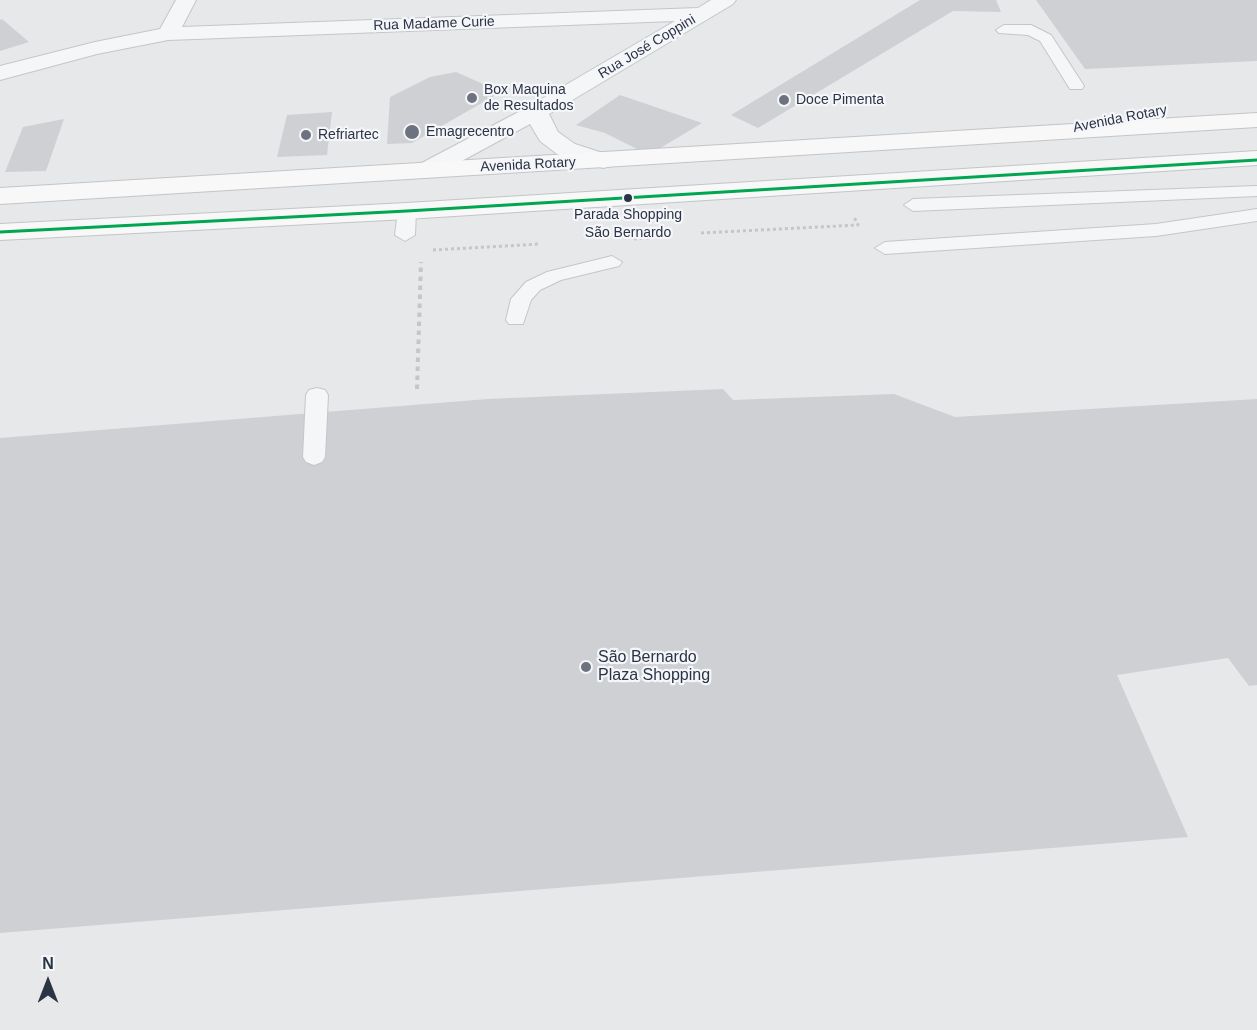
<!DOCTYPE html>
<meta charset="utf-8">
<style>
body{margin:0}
#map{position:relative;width:1257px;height:1030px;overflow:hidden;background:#e6e8ea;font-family:Arial,sans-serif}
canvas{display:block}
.north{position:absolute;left:18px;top:952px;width:60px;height:60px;-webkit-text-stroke:4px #f4f6f9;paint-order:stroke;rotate:0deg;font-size:16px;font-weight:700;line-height:24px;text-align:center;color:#2b3445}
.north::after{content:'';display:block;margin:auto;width:21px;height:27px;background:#2b3445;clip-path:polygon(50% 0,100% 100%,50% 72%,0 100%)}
</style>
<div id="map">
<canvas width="1257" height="1030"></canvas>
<div class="north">N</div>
</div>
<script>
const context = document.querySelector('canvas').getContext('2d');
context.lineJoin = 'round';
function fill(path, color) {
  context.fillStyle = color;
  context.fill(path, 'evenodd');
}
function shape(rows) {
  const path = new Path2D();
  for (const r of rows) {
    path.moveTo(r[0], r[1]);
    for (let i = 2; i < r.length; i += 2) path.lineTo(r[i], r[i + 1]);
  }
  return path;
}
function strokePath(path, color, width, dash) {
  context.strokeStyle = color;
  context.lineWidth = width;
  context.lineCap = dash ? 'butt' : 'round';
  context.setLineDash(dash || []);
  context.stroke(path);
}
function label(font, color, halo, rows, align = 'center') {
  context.font = font + ' Arial,sans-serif';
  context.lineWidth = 4.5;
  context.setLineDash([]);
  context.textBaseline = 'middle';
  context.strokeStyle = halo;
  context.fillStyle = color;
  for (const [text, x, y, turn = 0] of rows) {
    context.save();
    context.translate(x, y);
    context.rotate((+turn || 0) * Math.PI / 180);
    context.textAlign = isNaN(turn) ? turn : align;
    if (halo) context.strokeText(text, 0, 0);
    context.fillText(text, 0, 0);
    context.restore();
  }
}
const building = shape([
 [920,0,996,0,1001,12,953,11,758,128,731,115],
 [1036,0,1257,0,1257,61,1085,69],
 [2,19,29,42,0,51,0,20],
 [456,72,501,92,412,143,387,144,390,97,430,77],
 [620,95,702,123,657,150,637,149,605,133,576,125],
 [332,112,327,155,277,157,287,115],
 [64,119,46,171,5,172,23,127],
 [723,389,733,400,894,394,955,417,1257,399,1257,685,1249,686,1228,658,1117,675,1188,837,0,933,0,438,488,399]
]);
const pathFar1 = shape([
 [701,233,858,225,854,217],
 [634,239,648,238,646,230],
 [433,250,540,244]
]);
const path = shape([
 [417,389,421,262]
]);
const service = shape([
 [1004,25,1031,25,1051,35,1084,86,1082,89,1070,89,1040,41,1028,35,999,33,996,30,1004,25],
 [1257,186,1257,196,913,211,904,205,913,199,1257,186],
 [407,205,416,211,415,235,405,241,395,235,398,211,407,205],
 [1257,209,1257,221,1156,236,885,254,875,248,885,242,1156,224,1257,209],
 [612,256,622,262,619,266,561,280,540,290,531,300,523,324,509,324,506,320,511,299,526,282,547,272,612,256],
 [317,388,325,390,328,395,325,457,322,462,314,465,306,462,303,457,306,395,309,390,317,388]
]);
const minor = shape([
 [176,0,196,0,182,27,698,8,711,0,736,0,733,4,549,114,558,132,575,144,612,156,615,161,612,166,603,168,557,154,540,141,530,124,434,176,425,178,416,176,413,171,416,166,528,107,675,21,168,40,97,54,0,80,0,66,95,42,160,29,176,0]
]);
const primary = shape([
 [1257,113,1257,127,0,204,0,188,1257,113],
 [1257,151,1257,165,407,219,0,240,0,224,407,203,1257,151]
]);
const bus1 = shape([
 [0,232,407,211,1257,160]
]);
const markers = [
 [472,98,6,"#6c737f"],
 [784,100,6,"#6c737f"],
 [412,132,8,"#6c737f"],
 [306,135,6,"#6c737f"],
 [628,198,5,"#2b3445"],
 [586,667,6,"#6c737f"]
];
const farStreetnames = [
 ["Rua Madame Curie",434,24,-2],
 ["Rua José Coppini",647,47,-31],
 ["Avenida Rotary",1120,119,-11],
 ["Avenida Rotary",528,165,-3]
];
const farPoinames = [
 ["Box Maquina",484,90],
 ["de Resultados",484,106],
 ["Doce Pimenta",796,100],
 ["Emagrecentro",426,132],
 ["Refriartec",318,135]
];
const busNames = [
 ["Parada Shopping",628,215],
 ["São Bernardo",628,233]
];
const poiNames = [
 ["São Bernardo",598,658],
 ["Plaza Shopping",598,676]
];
fill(building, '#ced0d3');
strokePath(service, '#c4c6c8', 2);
strokePath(minor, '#c4c6c8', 2);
strokePath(primary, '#c2c5c8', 2);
strokePath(pathFar1, '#c5c6ca', 3, [3, 3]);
strokePath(path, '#c5c6ca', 4, [4.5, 4.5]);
fill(service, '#f5f6f7');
fill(minor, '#f5f6f7');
fill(primary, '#f8f8f8');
strokePath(bus1, '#00a651', 3);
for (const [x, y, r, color] of markers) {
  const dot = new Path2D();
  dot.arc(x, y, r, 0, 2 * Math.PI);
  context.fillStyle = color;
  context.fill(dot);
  strokePath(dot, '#f4f6f9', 2);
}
label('14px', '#2b3445', '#f4f6f9', farStreetnames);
label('14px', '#2b3445', '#f4f6f9', farPoinames, 'left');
label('14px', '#2b3445', '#f4f6f9', busNames);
label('16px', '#2b3445', '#f4f6f9', poiNames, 'left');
</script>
